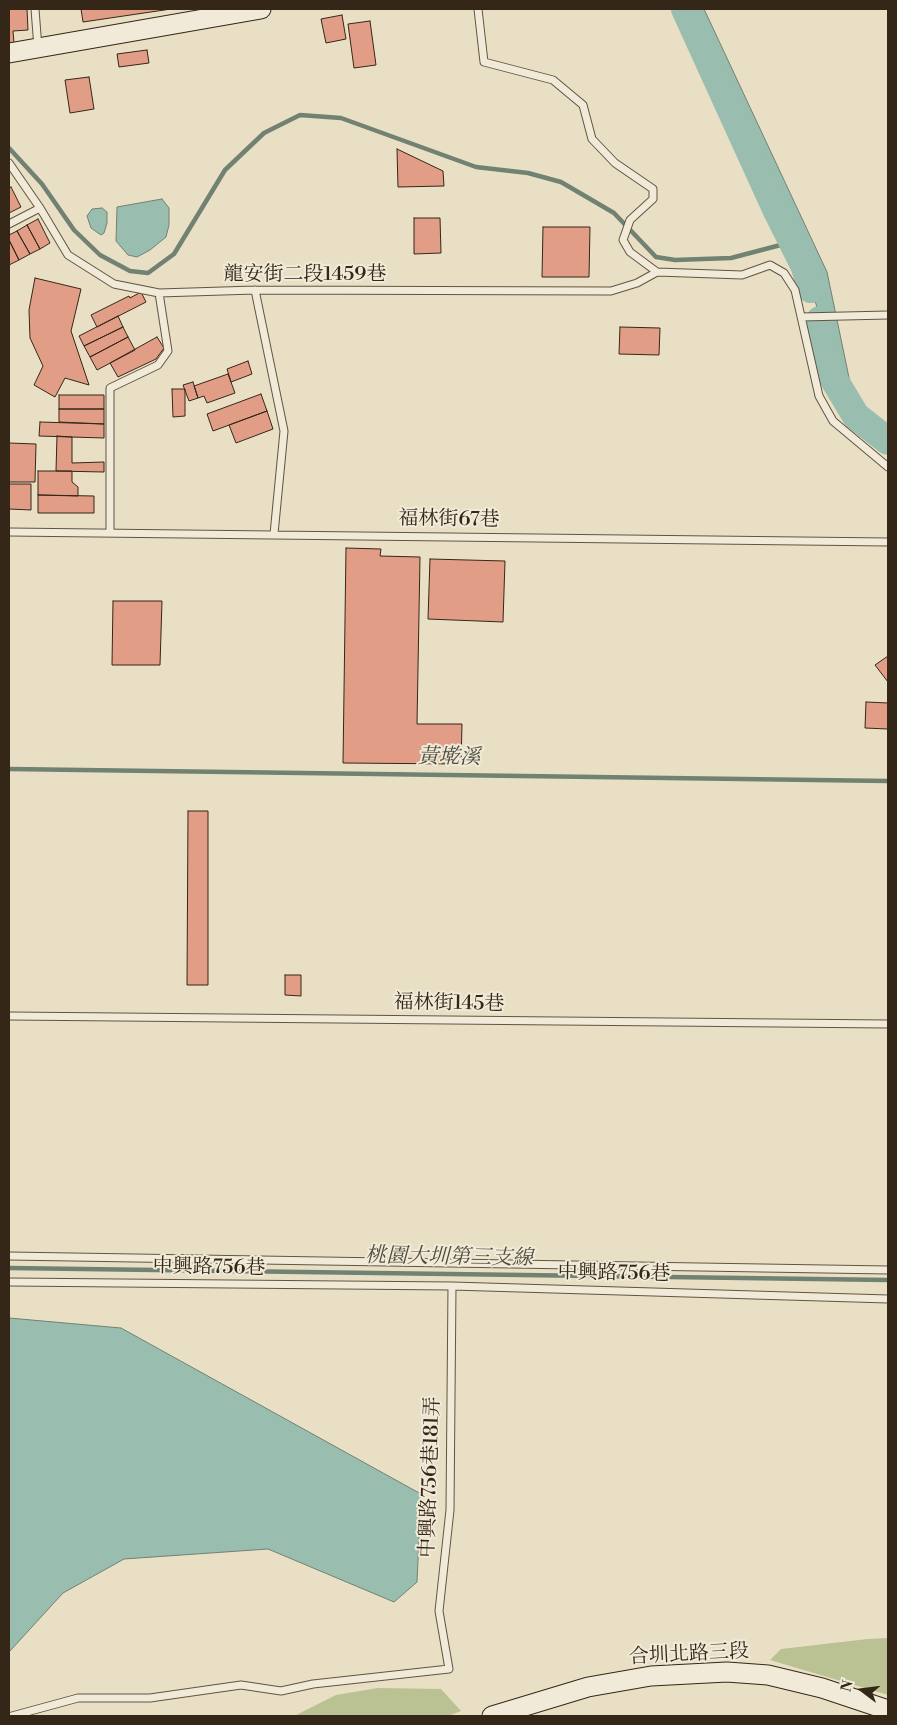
<!DOCTYPE html>
<meta charset="utf-8">
<style>
body{margin:0}
#map{position:relative;width:897px;height:1725px;overflow:hidden;background:#e9dfc4;font-family:"Libre Bodoni",serif}
canvas{display:block}
.frame{position:absolute;inset:0;border:10px solid #342717;pointer-events:none}
.north{position:absolute;left:837px;top:1665px;width:50px;height:50px;-webkit-text-stroke:4px #f1ead9;paint-order:stroke;rotate:285deg;font-size:14px;font-weight:700;line-height:20px;text-align:center;color:#342717}
.north::after{content:'';display:block;margin:auto;width:18px;height:22px;background:#342717;clip-path:polygon(50% 0,100% 100%,50% 72%,0 100%)}
</style>
<div id="map">
<canvas width="897" height="1725"></canvas>
<div class="frame"></div>
<div class="north">N</div>
</div>
<script>
const context = document.querySelector('canvas').getContext('2d');
context.lineJoin = 'round';
function fill(path, color) {
  context.fillStyle = color;
  context.fill(path, 'evenodd');
}
function shape(rows) {
  const path = new Path2D();
  for (const r of rows) {
    path.moveTo(r[0], r[1]);
    for (let i = 2; i < r.length; i += 2) path.lineTo(r[i], r[i + 1]);
  }
  return path;
}
function strokePath(path, color, width, dash) {
  context.strokeStyle = color;
  context.lineWidth = width;
  context.lineCap = dash ? 'butt' : 'round';
  context.setLineDash(dash || []);
  context.stroke(path);
}
function label(font, color, halo, rows, align = 'center') {
  context.font = font + ' "Libre Bodoni","Noto Serif TC",serif';
  context.lineWidth = 4;
  context.setLineDash([]);
  context.textBaseline = 'middle';
  context.strokeStyle = halo;
  context.fillStyle = color;
  for (const [text, x, y, turn = 0] of rows) {
    context.save();
    context.translate(x, y);
    context.rotate((+turn || 0) * Math.PI / 180);
    context.textAlign = isNaN(turn) ? turn : align;
    if (halo) context.strokeText(text, 0, 0);
    context.fillText(text, 0, 0);
    context.restore();
  }
}
const green = shape([
 [888,1638,888,1695,770,1660,781,1649,868,1639],
 [378,1688,441,1689,461,1711,448,1716,294,1716,336,1695]
]);
const water = shape([
 [691,9,704,9,827,272,852,392,864,406,888,428,888,454,856,426,845,410,816,304,797,251,691,9],
 [162,199,169,208,169,225,166,237,150,250,137,257,128,255,116,241,117,207,162,199],
 [102,208,107,212,107,223,104,233,101,235,91,228,87,216,92,209,102,208],
 [9,1318,121,1328,421,1494,417,1582,394,1602,268,1549,124,1559,63,1593,9,1652,9,1318]
]);
const stream = shape([
 [9,148,42,184,74,230,100,255,130,271,148,273,174,254,225,170,264,133,300,115,341,118,476,167,528,173,561,182,614,213,656,257,675,260,731,258,792,242],
 [9,769,888,781],
 [9,1268,888,1280]
]);
const river = shape([
 [685,9,776,209,805,267,811,289],
 [820,320,830,373,856,416,888,441]
]);
const building = shape([
 [9,9,27,9,28,30,13,31,14,43,9,43,9,9],
 [81,9,171,9,83,22,81,9],
 [342,15,346,39,326,43,321,19,342,15],
 [370,21,376,65,354,68,348,24,370,21],
 [147,50,149,63,119,67,117,54,147,50],
 [89,77,94,109,70,113,65,80,89,77],
 [397,149,443,171,444,186,398,187,397,149],
 [11,187,21,207,9,213,9,188,11,187],
 [414,218,440,218,441,253,414,254,414,218],
 [38,219,50,243,40,249,27,225,38,219],
 [27,225,40,249,30,254,17,231,27,225],
 [543,227,590,227,589,277,542,277,543,227],
 [17,231,30,254,19,260,9,240,9,235,17,231],
 [9,240,19,260,9,265,9,240],
 [35,278,81,289,71,331,89,385,65,378,55,397,34,385,43,366,30,338,29,310,35,278],
 [141,292,146,302,97,327,91,315,129,296,130,298,141,292],
 [118,316,123,327,84,346,79,336,118,316],
 [123,327,128,337,90,357,84,346,123,327],
 [620,327,660,328,659,355,619,354,620,327],
 [128,337,135,350,97,370,90,357,128,337],
 [157,337,164,348,156,359,118,377,110,363,157,337],
 [248,361,252,374,231,382,227,369,248,361],
 [228,374,235,393,207,403,204,396,198,398,194,386,228,374],
 [193,382,198,398,189,401,183,385,193,382],
 [172,389,185,389,185,416,173,417,172,389],
 [261,394,267,411,213,431,207,414,261,394],
 [59,395,104,395,104,409,59,409,59,395],
 [59,409,104,409,104,424,59,422,59,409],
 [267,411,273,429,236,443,229,425,267,411],
 [40,422,104,424,104,438,39,436,40,422],
 [57,436,72,437,72,463,104,462,104,472,56,471,57,436],
 [9,443,36,444,35,482,9,482,9,443],
 [38,471,72,471,72,482,78,487,78,496,38,495,38,471],
 [9,484,31,484,31,510,9,509,9,484],
 [38,495,94,496,94,513,38,513,38,495],
 [346,548,381,549,380,556,420,557,417,724,462,724,461,764,343,763,346,548],
 [430,559,505,561,503,622,428,619,430,559],
 [113,601,162,601,160,665,112,665,113,601],
 [888,656,888,682,875,665,888,656],
 [866,702,888,703,888,729,865,728,866,702],
 [188,811,208,811,208,985,187,985,188,811],
 [285,975,301,975,301,996,285,995,285,975]
]);
const lane = shape([
 [35,9,38,48],
 [478,9,484,62,553,80,583,105,592,139,615,163,653,189,653,199,630,220,623,240,630,252,657,272,742,275,770,265,784,273,795,290,819,396,833,421,888,467],
 [9,163,40,208,68,255,114,284,159,293,255,290,611,291,637,283,657,272],
 [9,224,40,208],
 [255,290,284,431,274,534],
 [801,317,888,315],
 [9,532,888,542],
 [110,532,110,388,158,365,168,351,159,293],
 [9,1016,888,1024],
 [9,1256,888,1270],
 [9,1282,452,1286,888,1299],
 [12,1716,78,1698,150,1698,241,1685,281,1691,313,1684,449,1669,439,1611,450,1510,452,1286]
]);
const secondary = shape([
 [9,53,261,9],
 [492,1716,588,1687,651,1676,727,1672,768,1675,822,1688,888,1710]
]);
const streetNames = [
 ["龍安街二段1459巷",305,275],
 ["福林街67巷",449,520,1],
 ["福林街145巷",449,1004,1],
 ["中興路756巷",209,1268,1],
 ["中興路756巷",614,1274,1],
 ["中興路756巷181弄",431,1477,-88],
 ["合圳北路三段",689,1655,-3]
];
const waterNames = [
 ["黃墘溪",449,758,1],
 ["桃園大圳第三支線",449,1258,1]
];
fill(green, '#bac192');
fill(water, '#99bdae');
strokePath(water, '#718172', 1);
strokePath(stream, '#718172', 4.5);
strokePath(river, '#99bdae', 28);
fill(building, '#e29d87');
strokePath(building, '#342717', 1);
strokePath(lane, '#615542', 9);
strokePath(secondary, '#342717', 21);
strokePath(lane, '#f1ead9', 7);
strokePath(secondary, '#f1ead9', 19);
label('20px', '#342717', '#f1ead9', streetNames);
label('italic 21px', '#4d4c3d', '#f1ead9', waterNames);
</script>
